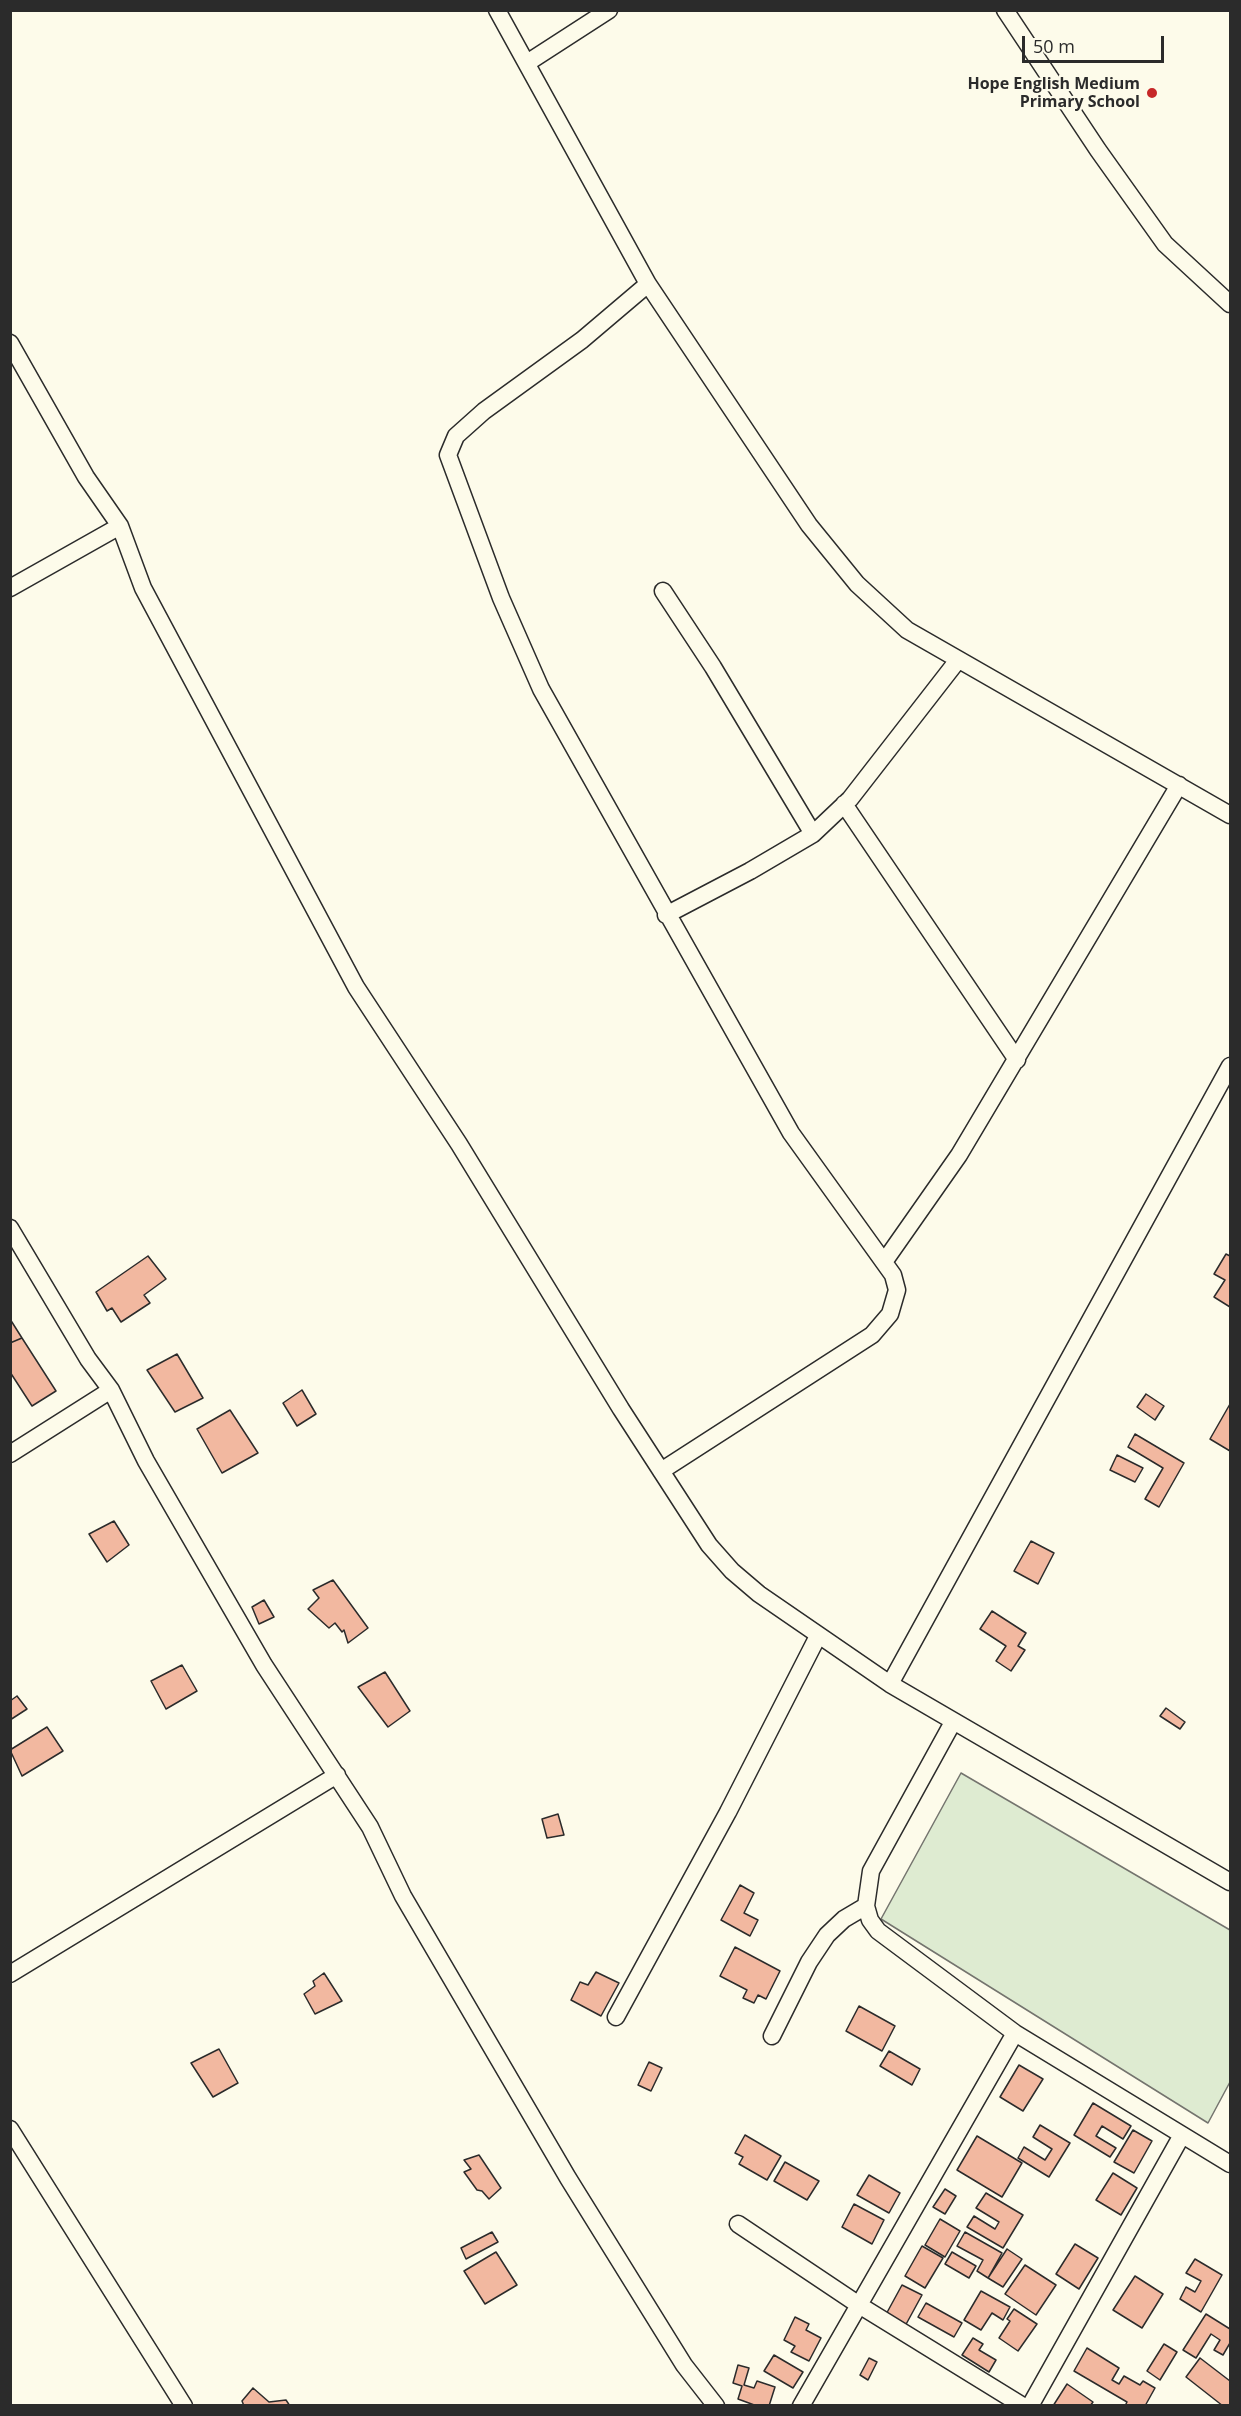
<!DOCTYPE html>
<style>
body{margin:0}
#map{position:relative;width:1241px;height:2416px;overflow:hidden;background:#fdfbea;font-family:"Open Sans",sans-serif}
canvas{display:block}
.frame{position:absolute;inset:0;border:12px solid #2b2b2b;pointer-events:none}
.scale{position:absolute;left:1022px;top:36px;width:142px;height:27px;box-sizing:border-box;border:3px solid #2b2b2b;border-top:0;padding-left:8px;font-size:18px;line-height:21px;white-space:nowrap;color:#2b2b2b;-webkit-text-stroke:4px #fdfbea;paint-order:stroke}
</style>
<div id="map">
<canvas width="1241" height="2416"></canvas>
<div class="frame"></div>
<div class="scale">50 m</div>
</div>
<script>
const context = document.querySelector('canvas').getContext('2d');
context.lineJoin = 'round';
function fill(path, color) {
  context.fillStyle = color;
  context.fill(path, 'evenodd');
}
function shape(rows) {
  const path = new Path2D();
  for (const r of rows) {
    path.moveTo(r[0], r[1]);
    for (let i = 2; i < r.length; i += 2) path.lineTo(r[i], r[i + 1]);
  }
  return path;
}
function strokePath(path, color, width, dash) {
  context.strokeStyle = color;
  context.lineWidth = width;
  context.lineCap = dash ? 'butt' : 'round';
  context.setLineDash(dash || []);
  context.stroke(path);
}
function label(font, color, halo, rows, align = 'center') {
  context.font = font + ' "Open Sans",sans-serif';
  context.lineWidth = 4.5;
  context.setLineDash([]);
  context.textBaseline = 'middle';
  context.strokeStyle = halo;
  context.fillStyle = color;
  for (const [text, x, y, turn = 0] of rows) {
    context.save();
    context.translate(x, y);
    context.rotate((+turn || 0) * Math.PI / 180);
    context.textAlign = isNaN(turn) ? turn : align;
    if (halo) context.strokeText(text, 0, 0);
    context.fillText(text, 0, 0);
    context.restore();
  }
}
const green = shape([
 [961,1773,1230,1930,1230,2082,1208,2123,881,1919,961,1773]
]);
const building = shape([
 [1226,1254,1230,1256,1230,1307,1214,1297,1225,1280,1214,1274,1226,1254],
 [148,1256,166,1279,144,1295,150,1303,121,1322,112,1308,107,1311,96,1292,148,1256],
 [10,1319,22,1338,10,1343,10,1319],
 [22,1338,56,1391,32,1406,10,1372,10,1343,22,1338],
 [177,1354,203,1398,175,1412,147,1370,177,1354],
 [302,1390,316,1414,297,1426,283,1403,302,1390],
 [1146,1394,1164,1406,1155,1420,1137,1407,1146,1394],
 [1230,1404,1230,1451,1210,1439,1230,1404],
 [230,1410,258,1453,222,1473,197,1429,230,1410],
 [1135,1434,1184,1463,1159,1507,1145,1499,1163,1468,1128,1447,1135,1434],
 [1117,1455,1143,1468,1135,1482,1110,1470,1117,1455],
 [114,1521,129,1545,107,1562,89,1534,114,1521],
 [1031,1541,1054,1553,1038,1584,1014,1571,1031,1541],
 [333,1580,368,1628,348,1643,344,1630,342,1632,335,1623,329,1628,308,1609,319,1598,313,1590,333,1580],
 [264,1600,274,1617,259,1624,252,1607,264,1600],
 [992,1611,1026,1633,1018,1646,1025,1650,1011,1671,996,1661,1006,1646,980,1629,992,1611],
 [182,1665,197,1691,166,1709,151,1681,182,1665],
 [385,1672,410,1711,388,1727,358,1687,385,1672],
 [17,1696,27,1709,10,1720,10,1701,17,1696],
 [1166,1708,1185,1722,1180,1729,1160,1716,1166,1708],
 [47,1727,63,1751,22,1776,10,1750,47,1727],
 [558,1814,564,1835,547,1838,542,1819,558,1814],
 [740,1885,754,1893,744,1913,758,1920,750,1936,721,1920,740,1885],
 [735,1947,780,1971,766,1999,758,1995,754,2003,743,1998,747,1990,720,1976,735,1947],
 [596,1972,619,1983,601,2016,571,2000,580,1982,588,1985,596,1972],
 [324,1973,342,2001,315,2014,304,1994,315,1986,313,1981,324,1973],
 [859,2006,895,2026,882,2051,846,2031,859,2006],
 [219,2049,238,2083,213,2097,191,2063,219,2049],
 [889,2051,920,2069,912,2085,880,2066,889,2051],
 [649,2062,662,2068,651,2091,638,2085,649,2062],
 [1019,2065,1043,2079,1023,2111,1000,2097,1019,2065],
 [1093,2103,1131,2126,1123,2139,1102,2126,1096,2136,1116,2148,1110,2157,1074,2135,1093,2103],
 [1040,2125,1070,2143,1049,2177,1018,2158,1024,2147,1045,2160,1052,2149,1033,2137,1040,2125],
 [1133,2130,1152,2141,1134,2173,1114,2162,1133,2130],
 [745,2135,781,2156,767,2180,739,2164,743,2157,735,2153,745,2135],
 [977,2136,1022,2163,1002,2197,957,2170,977,2136],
 [479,2155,501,2188,489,2199,482,2191,477,2190,464,2172,471,2169,464,2160,479,2155],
 [785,2162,819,2181,807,2200,774,2181,785,2162],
 [1113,2173,1137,2188,1121,2215,1096,2200,1113,2173],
 [869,2175,900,2193,889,2213,857,2195,869,2175],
 [945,2189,956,2196,945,2214,933,2207,945,2189],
 [986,2193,1023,2215,1003,2248,967,2227,974,2216,995,2229,999,2222,976,2208,986,2193],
 [854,2204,884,2220,872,2244,842,2227,854,2204],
 [940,2219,960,2231,945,2257,925,2245,940,2219],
 [492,2232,498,2242,466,2259,461,2248,492,2232],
 [965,2232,1002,2253,988,2278,977,2271,983,2260,957,2246,965,2232],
 [1075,2244,1098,2258,1079,2289,1056,2274,1075,2244],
 [922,2246,943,2258,925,2288,905,2276,922,2246],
 [1007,2249,1022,2259,1003,2287,988,2278,1007,2249],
 [496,2252,517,2285,485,2304,464,2271,496,2252],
 [952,2252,976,2266,969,2278,945,2264,952,2252],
 [1195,2259,1222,2275,1201,2312,1180,2299,1186,2287,1195,2292,1201,2281,1186,2273,1195,2259],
 [1025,2265,1056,2285,1036,2315,1005,2294,1025,2265],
 [1135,2276,1163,2294,1142,2328,1113,2310,1135,2276],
 [902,2285,922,2295,904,2328,884,2318,902,2285],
 [981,2291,1010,2307,1003,2320,992,2313,981,2330,964,2320,981,2291],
 [926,2303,962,2323,954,2337,918,2317,926,2303],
 [1014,2309,1037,2324,1018,2351,999,2338,1010,2321,1007,2319,1014,2309],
 [1206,2314,1230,2329,1230,2343,1223,2355,1214,2350,1220,2340,1211,2334,1196,2358,1183,2350,1206,2314],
 [795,2317,809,2324,806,2330,821,2338,809,2361,791,2352,795,2346,784,2340,795,2317],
 [973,2338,983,2344,979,2350,996,2360,989,2372,962,2355,973,2338],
 [1164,2344,1177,2352,1160,2380,1147,2371,1164,2344],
 [1087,2348,1119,2368,1112,2380,1119,2384,1124,2376,1140,2385,1143,2381,1155,2388,1145,2406,1125,2406,1127,2402,1074,2371,1087,2348],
 [774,2355,803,2372,793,2388,764,2371,774,2355],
 [869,2358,877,2362,868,2380,860,2375,869,2358],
 [1200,2358,1230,2381,1230,2406,1223,2406,1186,2377,1200,2358],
 [738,2365,749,2368,744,2385,754,2388,757,2381,775,2387,769,2406,757,2406,738,2399,742,2386,733,2383,738,2365],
 [1067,2384,1093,2402,1090,2406,1053,2406,1067,2384],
 [253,2388,269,2402,286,2400,290,2406,244,2406,242,2401,253,2388]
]);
const street = shape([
 [497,10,648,284,809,525,857,584,907,630,1230,815],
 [1005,10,1098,150,1165,244,1230,304],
 [527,63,609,10],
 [648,284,582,340,484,411,456,436,448,455,501,598,541,689,791,1133,893,1275,897,1290,890,1314,872,1335,661,1471],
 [10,343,86,477,120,526,143,588,356,987,459,1144,621,1409,709,1545,732,1571,759,1594,890,1684,1230,1882],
 [10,588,120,526],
 [663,591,713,667,813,834],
 [844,804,1017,1060],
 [666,915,750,871,813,834,850,799,958,660],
 [10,1228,88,1359,111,1390,146,1461,264,1665,370,1827,403,1896,568,2178,684,2365,716,2406],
 [884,1262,959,1155,1179,785],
 [10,1454,111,1390],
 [890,1684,1230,1066],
 [953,1722,871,1871,866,1906,870,1920,878,1931,1015,2033,1230,2164],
 [10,1974,337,1775],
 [616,2017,728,1812,818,1636],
 [772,2036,809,1962,827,1935,844,1919,866,1906],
 [10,2129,184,2406],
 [738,2224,859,2305,1023,2406],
 [801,2406,1015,2033],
 [1030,2406,1182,2135]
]);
const markers = [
 [1152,93,6,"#c62828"]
];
const poiNames = [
 ["Hope English Medium",1140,84],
 ["Primary School",1140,102]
];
fill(green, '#deebd1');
strokePath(green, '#74746e', 1.5);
fill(building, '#f2b8a0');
strokePath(building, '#2b2b2b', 1.5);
strokePath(street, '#2b2b2b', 19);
strokePath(street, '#fdfbea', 16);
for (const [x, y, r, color] of markers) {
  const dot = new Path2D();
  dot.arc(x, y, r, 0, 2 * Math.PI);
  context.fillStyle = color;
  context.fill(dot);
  strokePath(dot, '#fdfbea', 2);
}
label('bold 16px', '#2b2b2b', '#fdfbea', poiNames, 'right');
</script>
